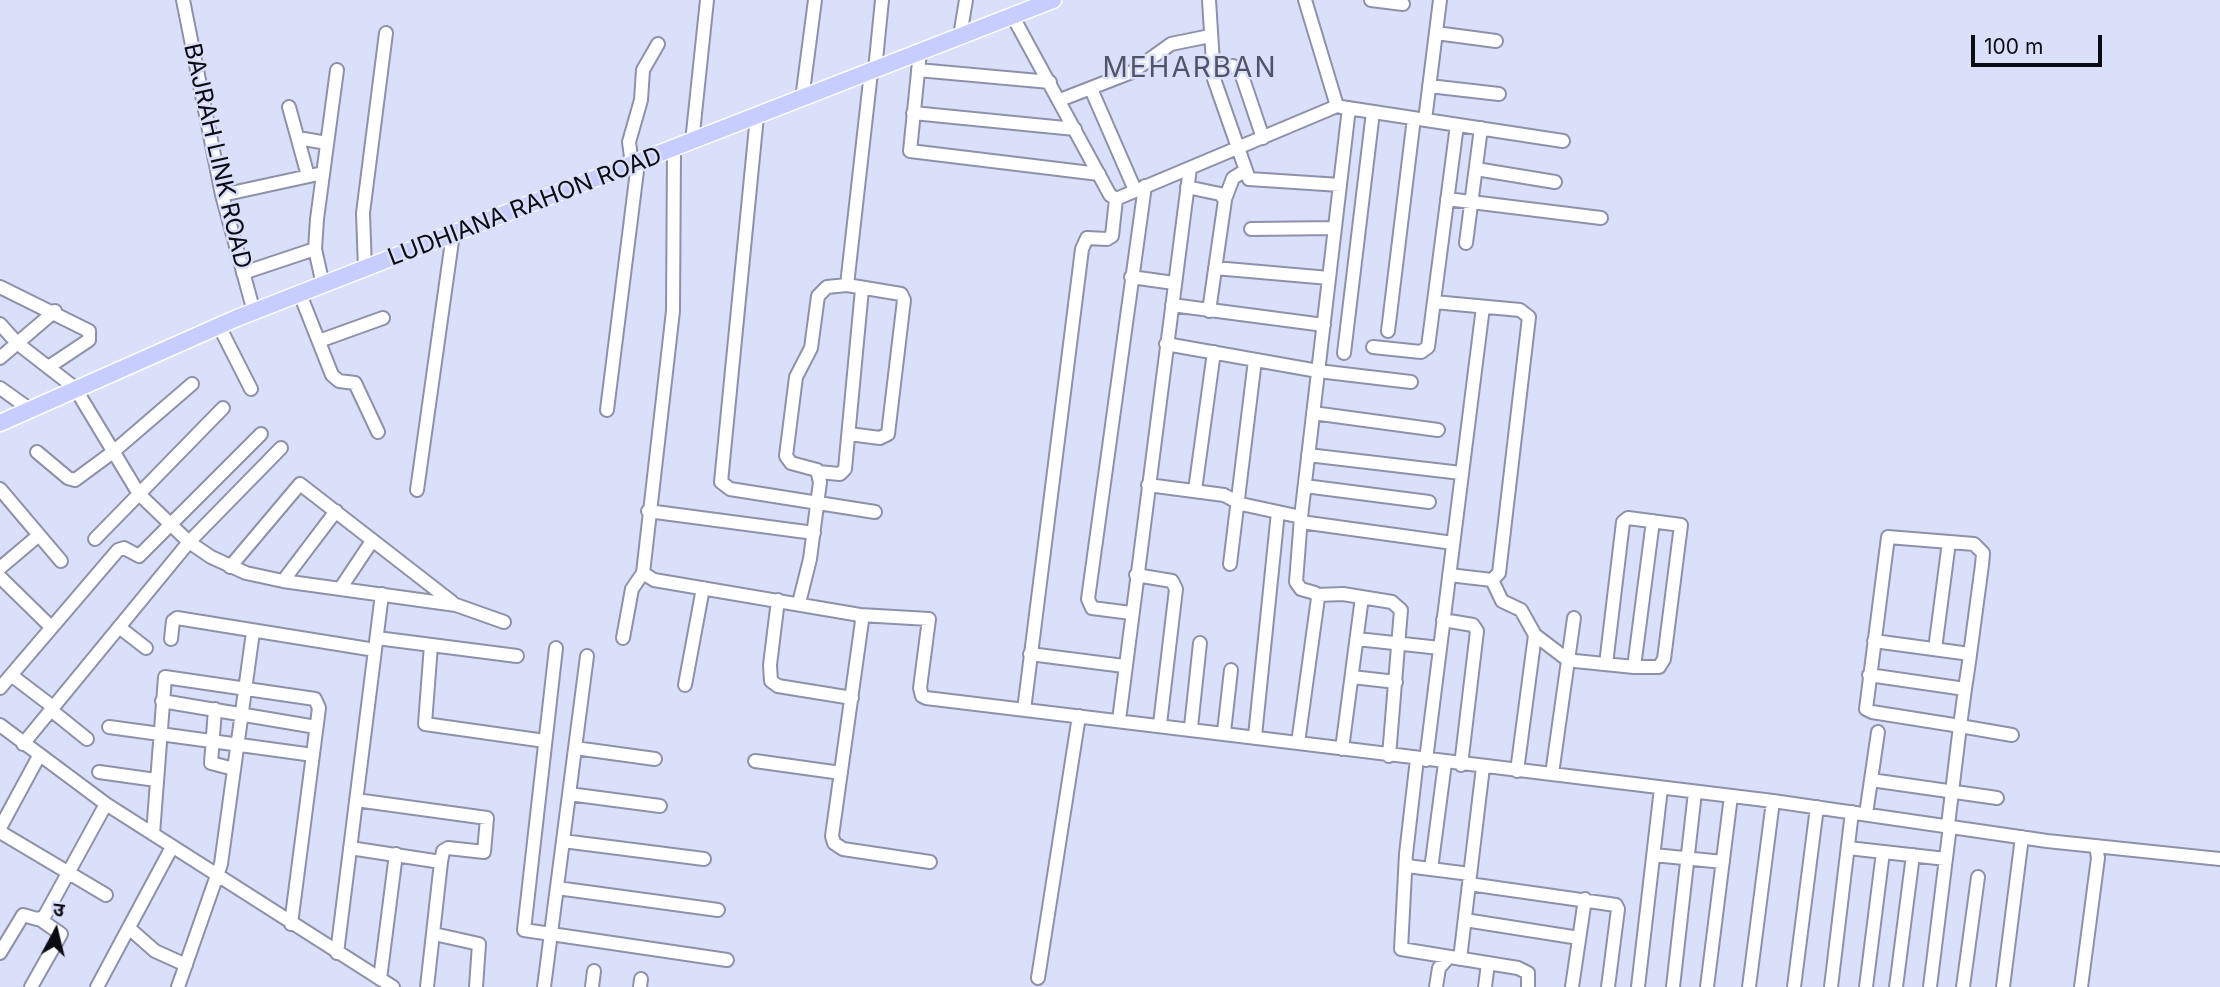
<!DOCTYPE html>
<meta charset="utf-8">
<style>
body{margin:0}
#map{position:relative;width:2220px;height:987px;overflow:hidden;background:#dbe0fa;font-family:Inter,"Noto Sans Devanagari",sans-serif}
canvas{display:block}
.north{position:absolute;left:21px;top:896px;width:70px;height:70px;-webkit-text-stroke:5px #dbe0fa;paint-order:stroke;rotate:7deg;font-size:19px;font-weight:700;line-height:28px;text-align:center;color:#0a0b13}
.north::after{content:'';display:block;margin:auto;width:24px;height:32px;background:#0a0b13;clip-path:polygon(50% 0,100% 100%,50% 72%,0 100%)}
.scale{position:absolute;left:1971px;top:35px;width:131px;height:32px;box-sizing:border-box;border:4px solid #0a0b13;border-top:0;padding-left:9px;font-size:21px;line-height:24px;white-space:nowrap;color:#0a0b13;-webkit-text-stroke:5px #dbe0fa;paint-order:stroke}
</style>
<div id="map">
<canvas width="2220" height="987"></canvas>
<div class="north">उ</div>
<div class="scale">100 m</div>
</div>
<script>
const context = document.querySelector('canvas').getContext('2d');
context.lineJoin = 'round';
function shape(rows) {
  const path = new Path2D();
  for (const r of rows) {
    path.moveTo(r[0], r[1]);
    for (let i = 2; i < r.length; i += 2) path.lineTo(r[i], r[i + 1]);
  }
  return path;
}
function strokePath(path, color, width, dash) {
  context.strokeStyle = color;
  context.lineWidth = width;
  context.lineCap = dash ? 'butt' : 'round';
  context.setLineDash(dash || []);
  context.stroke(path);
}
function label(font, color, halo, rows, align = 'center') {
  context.font = font + ' Inter,sans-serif';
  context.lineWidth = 5;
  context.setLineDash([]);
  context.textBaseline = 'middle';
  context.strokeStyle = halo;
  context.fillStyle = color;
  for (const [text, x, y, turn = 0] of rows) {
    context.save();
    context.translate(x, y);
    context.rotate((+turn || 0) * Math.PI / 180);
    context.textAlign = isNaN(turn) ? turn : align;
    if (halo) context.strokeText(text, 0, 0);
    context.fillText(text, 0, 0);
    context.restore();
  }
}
const minor = shape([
 [183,0,222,195,254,312],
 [1209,0,1214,79,1249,179,1340,185],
 [1371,0,1403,4],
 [1012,15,1110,195,1116,199,1337,106,1305,0],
 [1436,33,1496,41],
 [960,36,966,0],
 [920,52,910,151,1099,174],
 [875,70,882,0],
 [918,70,1050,82],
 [1212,70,1233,66,1240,70,1263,138],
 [1429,86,1499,94],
 [1091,89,1135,190],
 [802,99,815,0],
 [1060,100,1132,72,1171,44,1210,36],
 [289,107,308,176],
 [1341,107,1563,141],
 [913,113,1075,129],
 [757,116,721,482,730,489,875,512],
 [1425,120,1440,0],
 [298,138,327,143],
 [692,142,707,0],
 [674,149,673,311,643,573,654,580,860,615,862,621,832,836,834,843,843,849,930,862],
 [632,165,629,142,641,100,643,70,658,44],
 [1476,169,1555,182],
 [1187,187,1220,194,1225,200,1209,311],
 [222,195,323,173],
 [1225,199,1233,178,1246,170],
 [1447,199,1601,218],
 [1251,229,1335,228],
 [1466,243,1481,128],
 [1215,268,1329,278],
 [365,269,363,213,386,33],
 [243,273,315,249],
 [1131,277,1174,283],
 [323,285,315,249,317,219,337,70],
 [0,287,89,331,89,340,50,366],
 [300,294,332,375,339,381,355,383,378,432],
 [1434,302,1520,310,1529,317,1499,573,1492,580,1449,575],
 [1172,305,1324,325],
 [0,324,17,343,75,388,139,494,189,542,211,557,246,573,283,581,456,605,504,622],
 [219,326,251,389],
 [1388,331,1414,118],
 [319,341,383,318],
 [1166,344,1318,371,1411,382],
 [1373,347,1421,352,1428,347,1457,125],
 [1344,353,1373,112],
 [0,358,55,311],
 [0,388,28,408],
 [607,410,638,163],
 [1313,413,1438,430],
 [849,434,880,438,888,434,904,300,901,294,847,285,871,72],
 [37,452,68,478,75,480,113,452,192,384],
 [1308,455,1461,473],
 [818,472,840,474,845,469,862,289],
 [1148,485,1224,495,1241,504,1301,517],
 [1305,486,1429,502],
 [0,489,61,561],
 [417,490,453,234],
 [1195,490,1214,352],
 [648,511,814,533],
 [1301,522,1453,543],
 [95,539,223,408],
 [1230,564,1255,360],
 [230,567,300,484,452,602],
 [0,568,39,535],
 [1136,575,1172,581,1176,589,1160,724],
 [0,577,50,626],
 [1492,580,1502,601,1521,610,1535,635,1568,660,1575,661,1634,667,1659,667,1664,659,1681,525,1628,518,1623,522,1606,664],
 [283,581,336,511],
 [340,589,372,541],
 [1317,595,1343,594,1392,602,1401,610,1389,756],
 [778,600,770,665,771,681,778,686,852,698],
 [799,603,810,559,820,482,817,470,791,463,786,456,796,377,811,348,818,296,827,287,847,285],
 [1131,613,1092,608,1088,599,1145,186],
 [860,615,929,619,920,688,922,696,926,698,1298,743,1318,598,1315,593,1301,589,1296,582,1301,517,1349,108],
 [1443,620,1473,625,1477,631,1461,765],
 [119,627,146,648],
 [377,638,517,656],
 [623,638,632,589,643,573],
 [171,639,173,621,177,618,375,650],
 [1357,639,1440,648],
 [1874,641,1970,654],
 [431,645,425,724,545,741],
 [556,648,524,930,727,960],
 [1935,649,1949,542],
 [1030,654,1124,666],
 [1634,667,1653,521],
 [11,675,53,707],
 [1869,675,1965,689],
 [1352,677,1396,682],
 [685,685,703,588],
 [0,688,118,550,124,548,139,556,261,434],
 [162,701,316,727],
 [215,709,211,763,234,769],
 [51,710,87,739],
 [1024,710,1082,249,1087,238,1107,239,1112,236,1116,199],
 [1119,720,1190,168],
 [0,725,106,804,393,987],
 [109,727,313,755],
 [1191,727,1200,643],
 [1224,732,1231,670],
 [1255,736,1278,512],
 [1298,743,1773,801,2047,841,2220,859],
 [23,744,189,542,281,448],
 [575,748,655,759],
 [1342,749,1362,597],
 [1417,759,1406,854,1401,949,1518,968,1528,973,1528,987],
 [1426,760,1483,307],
 [755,761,841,773],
 [1517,771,1535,635],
 [99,772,156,780],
 [1552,774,1574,618],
 [1871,780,1997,798],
 [569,794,660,806],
 [356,800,487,818,484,852,448,848,443,851,441,862],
 [1866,814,1878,732],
 [1948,825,1960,726,1965,689,1969,662,1982,565,1983,553,1974,544,1888,537,1866,709,1872,712,1960,726,2012,735],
 [0,828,39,756],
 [0,832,106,895],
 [153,834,165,677,315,699,319,708,291,924],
 [563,841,704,859],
 [350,848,441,862,427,987],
 [1848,848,1946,859],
 [1654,855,1723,862],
 [1407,866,1470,874],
 [1431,869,1445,763],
 [1469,884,1616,905,1618,909,1608,987],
 [557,888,718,910],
 [1465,920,1579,938],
 [130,929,155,951,186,965],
 [434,934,479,944,476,987],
 [0,953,23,915,37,919,44,917,106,804],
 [337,953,382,594],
 [1460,959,1483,767],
 [1038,978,1079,716],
 [380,979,396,854],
 [31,987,61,934,41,920],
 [97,987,172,847],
 [178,987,221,864,253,632],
 [544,987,587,656],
 [592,987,594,971],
 [640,987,641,979],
 [1436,987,1439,968,1448,958],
 [1485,987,1488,963],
 [1572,987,1585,899],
 [1638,987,1661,788],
 [1673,987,1695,792],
 [1707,987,1731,796],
 [1749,987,1773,801],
 [1794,987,1817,807],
 [1831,987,1852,812],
 [1866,987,1883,852],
 [1896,987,1913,855],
 [1930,987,1950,826],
 [1963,987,1978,877],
 [2003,987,2022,837],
 [2081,987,2098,858,2096,846]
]);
const major = shape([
 [0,423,237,318,1053,0]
]);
const streetNames = [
 ["BAJRAH LINK ROAD",217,156,77],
 ["LUDHIANA RAHON ROAD",525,207,-21]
];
const quarterNames = [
 ["MEHARBAN",1190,69]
];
strokePath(minor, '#8d91a9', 16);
strokePath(major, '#fff', 19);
strokePath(minor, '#fff', 12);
strokePath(major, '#c7cdfc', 16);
label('24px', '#0a0b13', '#dbe0fa', streetNames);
context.letterSpacing = '2px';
label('28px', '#515469', '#dbe0fa', quarterNames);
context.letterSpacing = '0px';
</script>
